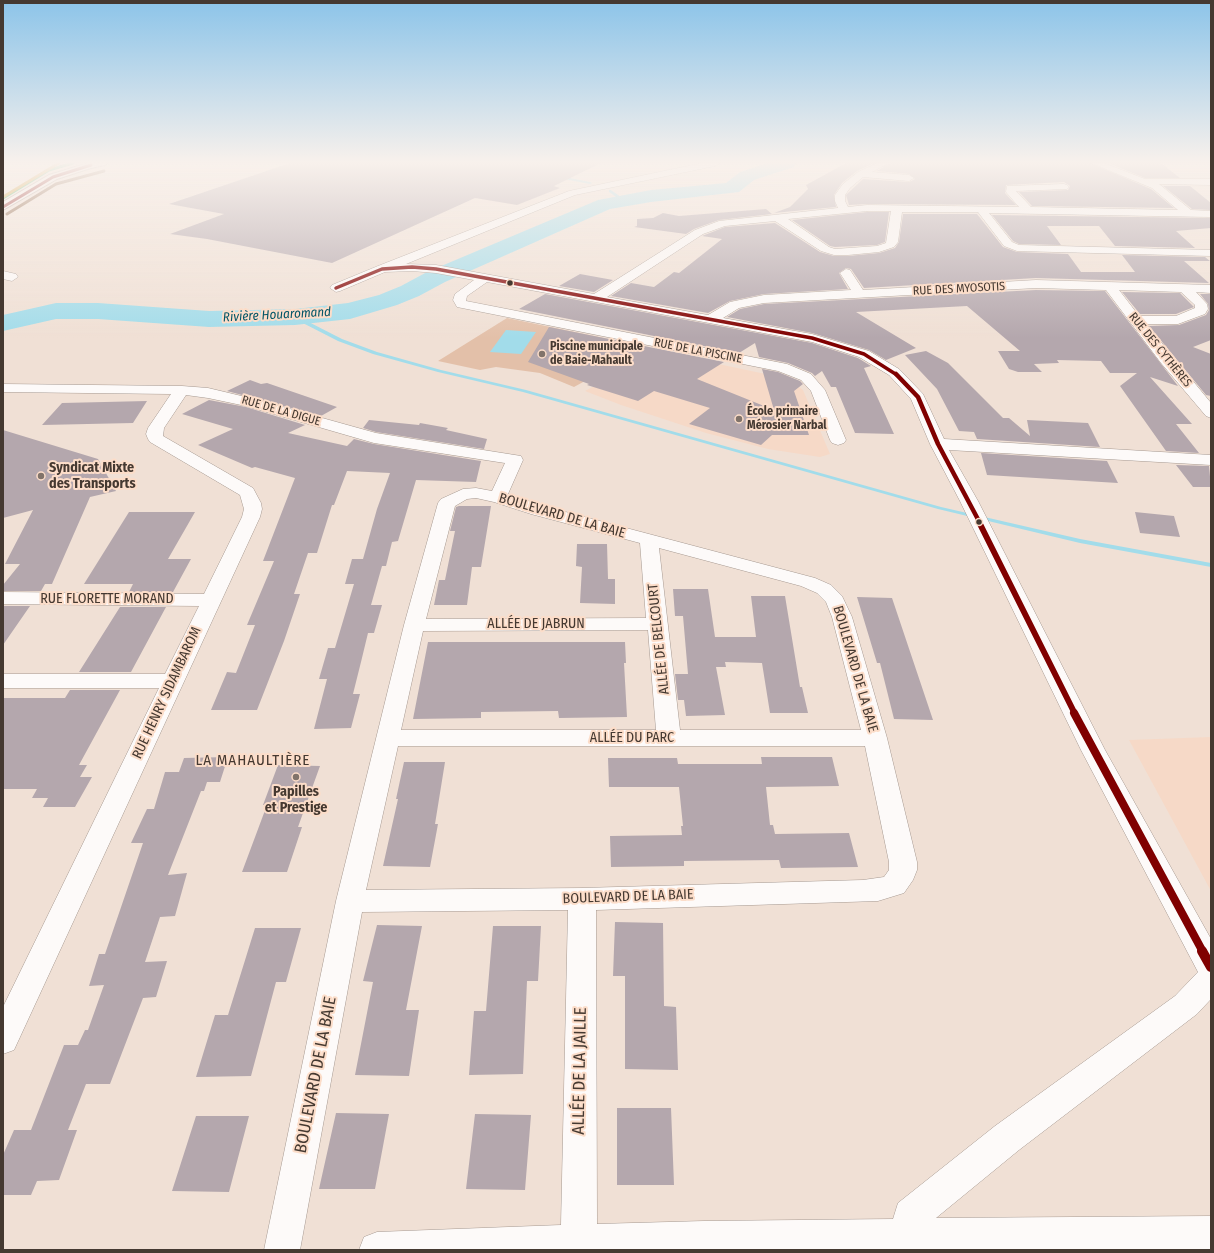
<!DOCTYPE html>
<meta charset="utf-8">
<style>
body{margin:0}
#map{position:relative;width:1214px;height:1253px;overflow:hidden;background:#f0e0d5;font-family:"Fira Sans Condensed",sans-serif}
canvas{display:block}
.frame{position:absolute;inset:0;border:4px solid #453931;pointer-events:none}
</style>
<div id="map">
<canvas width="1214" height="1253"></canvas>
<div class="frame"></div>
</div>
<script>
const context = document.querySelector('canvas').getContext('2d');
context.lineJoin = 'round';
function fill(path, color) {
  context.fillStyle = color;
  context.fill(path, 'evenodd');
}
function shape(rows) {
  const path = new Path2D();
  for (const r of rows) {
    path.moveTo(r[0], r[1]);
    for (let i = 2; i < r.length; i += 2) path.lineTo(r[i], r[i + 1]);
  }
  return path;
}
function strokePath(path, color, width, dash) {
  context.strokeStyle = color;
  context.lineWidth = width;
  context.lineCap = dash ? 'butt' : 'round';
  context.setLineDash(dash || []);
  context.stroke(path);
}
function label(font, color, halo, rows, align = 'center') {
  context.font = font + ' "Fira Sans Condensed",sans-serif';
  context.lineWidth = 4;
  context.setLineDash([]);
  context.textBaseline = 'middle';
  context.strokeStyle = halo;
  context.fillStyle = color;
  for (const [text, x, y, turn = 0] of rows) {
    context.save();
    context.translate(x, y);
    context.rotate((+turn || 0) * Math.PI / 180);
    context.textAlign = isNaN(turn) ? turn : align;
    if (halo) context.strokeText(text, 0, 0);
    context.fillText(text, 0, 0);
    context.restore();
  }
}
const built = shape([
 [671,354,789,379,803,390,830,454,820,457,768,449,706,433,621,405,585,391,640,362],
 [1211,737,1211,891,1129,740]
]);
const green = shape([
 [507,318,647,347,574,387,540,373,496,367,480,370,438,361]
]);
const water = shape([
 [506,330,536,332,521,354,490,352]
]);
const stream = shape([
 [560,176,590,182,592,183,590,184,559,178,560,176],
 [609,190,611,190,625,200,622,201,609,192,609,190],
 [293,316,297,316,342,339,377,352,441,370,526,390,941,507,1080,539,1211,563,1211,567,1080,543,938,509,523,392,438,372,373,354,338,341,293,318,293,316]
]);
const river = shape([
 [768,163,796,163,794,167,754,180,739,192,651,202,610,209,445,282,419,296,397,305,350,319,295,325,209,327,98,319,56,319,3,331,3,315,56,303,98,303,209,311,295,309,348,303,379,295,401,286,427,272,598,200,651,190,726,183,740,172,768,163]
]);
const building = shape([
 [290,163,601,163,554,186,560,188,517,205,475,198,332,263,207,239,170,234,224,214,169,204],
 [846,163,874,163,857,171,842,183,834,195,836,207,774,213,790,207,808,189,806,185],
 [890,163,1090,163,1151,189,1174,208,1032,206,1019,192,1068,190,1070,186,1064,182,1006,185,1005,193,1016,205,867,204,849,205,846,195,863,179,909,182,915,179,909,174,877,171],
 [1108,163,1161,163,1180,178,1145,178],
 [1163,186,1190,186,1211,203,1211,210,1192,209],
 [766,209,772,214,719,220,694,229,686,234,634,227,637,226,637,219,653,218,663,213,679,216],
 [867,212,889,212,885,242,877,245,835,247,830,246,792,220],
 [903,214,977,214,1003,247,1017,252,1068,254,1081,272,1135,272,1122,255,1205,257,1210,261,1184,261,1209,283,1036,278,864,288,851,269,846,268,839,273,848,289,764,294,730,301,708,313,611,296,631,283,654,287,674,272,679,273,722,239,702,236,725,227,775,223,820,252,834,256,848,256,879,253,895,248,899,242],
 [992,215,1211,218,1211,228,1176,231,1195,248,1115,246,1099,226,1047,226,1061,245,1019,244,1013,241],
 [580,274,613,280,594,292,559,286],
 [1036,290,1105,291,1178,386,1150,377,1192,424,1176,424,1199,453,1166,451,1120,386,1137,373,1110,373,1101,361,1057,360,1059,363,1034,364,1028,358,1042,372,1018,372,1009,369,998,351,1020,351,967,306,856,312,916,348,886,360,869,350,812,333,727,317,740,309,764,304],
 [1122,292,1180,293,1194,307,1176,314,1140,314],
 [545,294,812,343,858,358,871,366,864,368,894,434,855,433,836,387,831,387,822,371,815,376,812,373,788,363,759,357,755,343,739,353,519,309],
 [1200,294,1211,294,1211,340,1193,347,1211,354,1211,396,1206,395,1149,326,1179,325,1206,315,1209,310,1208,304],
 [549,327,724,362,697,379,774,410,762,369,778,372,800,381,803,384,794,391,809,435,772,435,761,445,689,424,710,408,654,391,638,401,587,385,589,384,528,362],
 [926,351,948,363,1003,418,1009,418,1030,436,1027,420,1088,423,1100,447,977,439,974,432,959,431,937,389,905,355],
 [250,380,261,384,267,383,337,407,321,416,227,391],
 [209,400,246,407,305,425,288,433,347,446,354,439,374,444,481,461,476,482,416,480,398,541,392,542,386,566,382,566,371,605,382,605,374,633,368,633,361,662,353,694,360,694,351,728,314,729,327,679,319,679,328,648,335,648,354,584,345,584,352,559,363,559,377,509,390,473,347,471,334,505,332,505,317,553,308,553,294,594,300,594,284,641,257,710,211,710,227,672,236,673,255,625,247,625,274,561,263,561,295,478,255,467,252,468,198,445,233,429,182,414],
 [147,401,133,423,42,425,62,403],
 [369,420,419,425,420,423,448,428,446,430,487,439,484,449,376,432,363,428],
 [3,430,98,459,116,491,90,497,52,584,45,584,41,591,3,591,3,585,20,564,5,564,33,510,3,518],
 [981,453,1107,461,1118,483,987,475],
 [1176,465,1209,466,1211,487,1193,487],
 [459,506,491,506,481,567,472,567,467,605,434,605,439,580,445,580,455,531,450,531,456,507],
 [129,512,195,512,168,559,191,559,173,592,129,592,133,584,84,584],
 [1135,512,1174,516,1180,537,1140,533],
 [577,544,607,544,608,579,615,579,615,604,580,603,582,567,576,566],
 [673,589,708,589,715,637,756,637,751,596,785,596,800,687,802,687,808,713,770,713,762,663,725,662,726,667,716,667,725,715,686,716,684,700,678,700,675,674,688,674,683,616,675,616],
 [857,597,892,598,933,720,894,719,880,663,877,663],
 [3,606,30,606,3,645],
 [120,607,166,607,131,672,79,672],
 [428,642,625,642,626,663,624,663,627,717,559,718,558,711,481,712,481,718,413,719],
 [70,690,120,690,79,765,87,765,80,777,92,777,75,807,43,807,48,798,32,798,37,789,3,789,3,698,65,698],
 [228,757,220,782,207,782,204,791,201,791,168,875,187,873,175,916,160,917,145,962,167,961,156,997,143,998,110,1084,86,1084,68,1130,77,1130,59,1180,37,1181,31,1195,3,1195,3,1155,14,1130,31,1130,64,1045,78,1045,85,1030,88,1030,104,985,89,986,99,954,105,954,143,843,131,843,147,809,154,809,165,772,179,772,184,758],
 [761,757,832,757,839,786,766,787,770,825,773,825,775,834,849,833,858,867,781,868,779,860,684,861,684,866,611,867,610,836,682,835,681,826,683,826,679,787,609,787,608,758,677,758,678,764,762,764],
 [404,762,445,762,435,824,438,824,430,867,383,866,398,799,396,799],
 [278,765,320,766,298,827,302,827,287,872,242,872,267,805,263,805],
 [615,922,663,923,664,1006,676,1007,678,1070,625,1069,625,976,613,976],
 [377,925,422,926,406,1010,419,1010,409,1076,355,1075,373,982,363,981],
 [493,926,541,926,538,981,527,981,523,1074,469,1075,474,1011,486,1011],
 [255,928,301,928,286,982,276,982,251,1076,196,1077,215,1015,228,1015],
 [617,1108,671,1108,674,1185,617,1185],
 [336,1113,389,1114,375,1189,319,1189],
 [475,1114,531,1115,525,1190,466,1189],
 [196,1116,249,1116,229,1192,172,1191]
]);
const street = shape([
 [702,163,720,163,715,166,575,195,406,264,436,265,594,294,695,230,719,221,838,208,835,201,835,195,843,184,858,172,877,163,889,163,872,172,909,175,914,178,909,181,863,177,850,188,845,195,845,201,848,207,867,205,1019,207,1006,192,1007,186,1064,184,1067,185,1069,187,1067,189,1016,191,1031,207,1178,210,1152,188,1091,163,1104,163,1145,179,1211,179,1211,185,1159,184,1191,210,1211,211,1211,217,989,213,1012,242,1019,245,1211,250,1211,256,1017,251,1004,246,978,212,902,212,898,242,894,247,879,252,848,255,834,255,821,251,775,221,725,226,703,234,607,297,708,315,730,302,764,295,851,290,840,273,846,269,850,270,863,290,1036,280,1211,285,1211,293,1196,292,1207,304,1208,309,1205,314,1178,324,1146,324,1211,403,1211,418,1206,416,1161,363,1106,290,1036,288,764,303,739,308,723,318,812,334,869,351,899,369,923,394,944,439,1211,455,1211,465,949,450,978,501,1105,750,1211,939,1211,999,1197,1014,1019,1150,936,1218,1211,1216,1211,1250,359,1250,364,1237,377,1232,561,1225,568,910,362,912,300,1250,264,1250,336,901,404,625,438,503,441,499,463,489,476,488,492,491,505,463,374,443,246,406,208,398,186,395,164,428,163,436,253,488,261,503,262,509,260,517,14,1050,3,1054,3,1007,159,688,3,688,3,674,165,674,199,606,3,604,3,592,204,594,242,517,244,509,240,495,150,442,148,439,146,434,148,428,171,394,3,392,3,384,182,386,208,388,254,399,376,433,521,456,523,460,508,494,543,506,815,578,831,585,842,596,852,617,887,738,917,862,917,870,913,880,904,893,878,901,596,910,597,1224,704,1221,893,1219,898,1203,995,1126,1175,996,1198,972,1081,750,960,501,930,444,911,399,889,375,859,357,812,342,487,282,467,296,466,301,787,364,811,374,825,390,846,440,844,443,838,445,832,443,830,440,811,391,801,380,778,371,457,307,453,300,455,294,474,280,436,273,412,271,385,272,340,291,336,292,330,288,332,285,378,266,569,191,702,163],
 [867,211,891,211,886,243,877,246,835,249,829,247,788,219,867,211],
 [1119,290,1181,292,1195,305,1195,308,1176,316,1139,316,1119,290],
 [476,498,494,502,531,514,640,543,646,618,426,619,455,506,467,499,476,498],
 [659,548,801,586,817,593,826,602,832,617,861,730,680,730,659,548],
 [648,630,656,730,401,730,423,631,648,630],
 [398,746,865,746,889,862,889,870,884,877,863,880,582,888,366,890,398,746],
 [3,271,16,274,18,277,12,281,3,279,3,271]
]);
const primary = shape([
 [88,163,94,163,96,165,94,167,57,179,3,210,3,202,49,175,88,163]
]);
const highway = shape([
 [88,163,107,163,105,165,91,168,86,165,88,163]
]);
const bus1Far5 = shape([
 [3,207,53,177,91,165]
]);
const bus1Far4 = shape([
 [336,288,382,269,412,267,436,269,812,338,864,354,897,375]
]);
const bus1Far3 = shape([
 [896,374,918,397,938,444,981,525]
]);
const bus1Far2 = shape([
 [980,524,1075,714]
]);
const bus1Far1 = shape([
 [1074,713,1203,952]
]);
const bus1 = shape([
 [1202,951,1211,967]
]);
const bus2 = shape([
 [7,214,56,184,104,171]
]);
const bus3 = shape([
 [3,198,49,170,73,163]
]);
const bus4 = shape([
 [3,197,59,163]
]);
const markers = [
 [510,283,3.5,"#453931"],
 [542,354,4,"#81736a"],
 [739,419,4,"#81736a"],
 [41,476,4,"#81736a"],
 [979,522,3.5,"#453931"],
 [296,777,4,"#81736a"]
];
const farStreetnames = [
 ["RUE DES MYOSOTIS",959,289,-3],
 ["RUE DES CYTHÈRES",1160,350,51],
 ["RUE DE LA PISCINE",698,351,11],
 ["RUE DE LA DIGUE",281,411,16]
];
const farPoinames = [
 ["Piscine municipale",550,347],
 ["de Baie-Mahault",550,361],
 ["École primaire",747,412],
 ["Mérosier Narbal",747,426]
];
const farWaternames = [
 ["Rivière Houaromand",277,315,-3]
];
const poiNames = [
 ["Syndicat Mixte",49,468],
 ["des Transports",49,484],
 ["Papilles",296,792,"center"],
 ["et Prestige",296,808,"center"]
];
const streetNames = [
 ["BOULEVARD DE LA BAIE",562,516,16],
 ["RUE FLORETTE MORAND",107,599],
 ["ALLÉE DE JABRUN",536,624],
 ["ALLÉE DE BELCOURT",659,639,-96],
 ["BOULEVARD DE LA BAIE",855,669,74],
 ["RUE HENRY SIDAMBAROM",167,693,-65],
 ["ALLÉE DU PARC",632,738],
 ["BOULEVARD DE LA BAIE",628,897,-2]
];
const neighbourhoodNames = [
 ["LA MAHAULTIÈRE",253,761]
];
const nearStreetnames = [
 ["ALLÉE DE LA JAILLE",580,1071,-89],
 ["BOULEVARD DE LA BAIE",316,1075,-79]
];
fill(built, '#f6d9c7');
fill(green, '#e3c0a9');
fill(water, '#a2dcea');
fill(stream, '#a2dcea');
fill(river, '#a2dcea');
fill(building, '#b4a7ad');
strokePath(street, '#a69991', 1);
strokePath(primary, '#a69991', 2);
strokePath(highway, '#a69991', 2);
fill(street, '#fdfaf9');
fill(primary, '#fdfaf9');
fill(highway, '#fdfaf9');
strokePath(bus1Far5, '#800000', 3);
strokePath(bus1Far4, '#800000', 3.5);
strokePath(bus1Far3, '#800000', 4.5);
strokePath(bus1Far2, '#800000', 6);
strokePath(bus1Far1, '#800000', 8);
strokePath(bus1, '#800000', 10);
strokePath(bus2, '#7a4b2a', 3);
strokePath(bus3, '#00a651', 3);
strokePath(bus4, '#ca8b0c', 3);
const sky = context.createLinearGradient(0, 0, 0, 338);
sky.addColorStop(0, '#8cc4e9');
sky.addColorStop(0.48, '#f8f1ec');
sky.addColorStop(1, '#f8f1ec00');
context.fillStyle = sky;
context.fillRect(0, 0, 1214, 338);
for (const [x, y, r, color] of markers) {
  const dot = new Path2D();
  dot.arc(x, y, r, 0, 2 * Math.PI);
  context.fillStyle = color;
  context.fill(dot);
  strokePath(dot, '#fcddc9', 1.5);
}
label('12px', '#453931', '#fcddc9', farStreetnames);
label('bold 12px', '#453931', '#fcddc9', farPoinames, 'left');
label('italic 13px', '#025567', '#fcddc9', farWaternames);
label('bold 14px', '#453931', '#fcddc9', poiNames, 'left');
label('14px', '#453931', '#fcddc9', streetNames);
context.letterSpacing = '1px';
label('15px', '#453931', '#fcddc9', neighbourhoodNames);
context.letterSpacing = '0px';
label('17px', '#453931', '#fcddc9', nearStreetnames);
</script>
